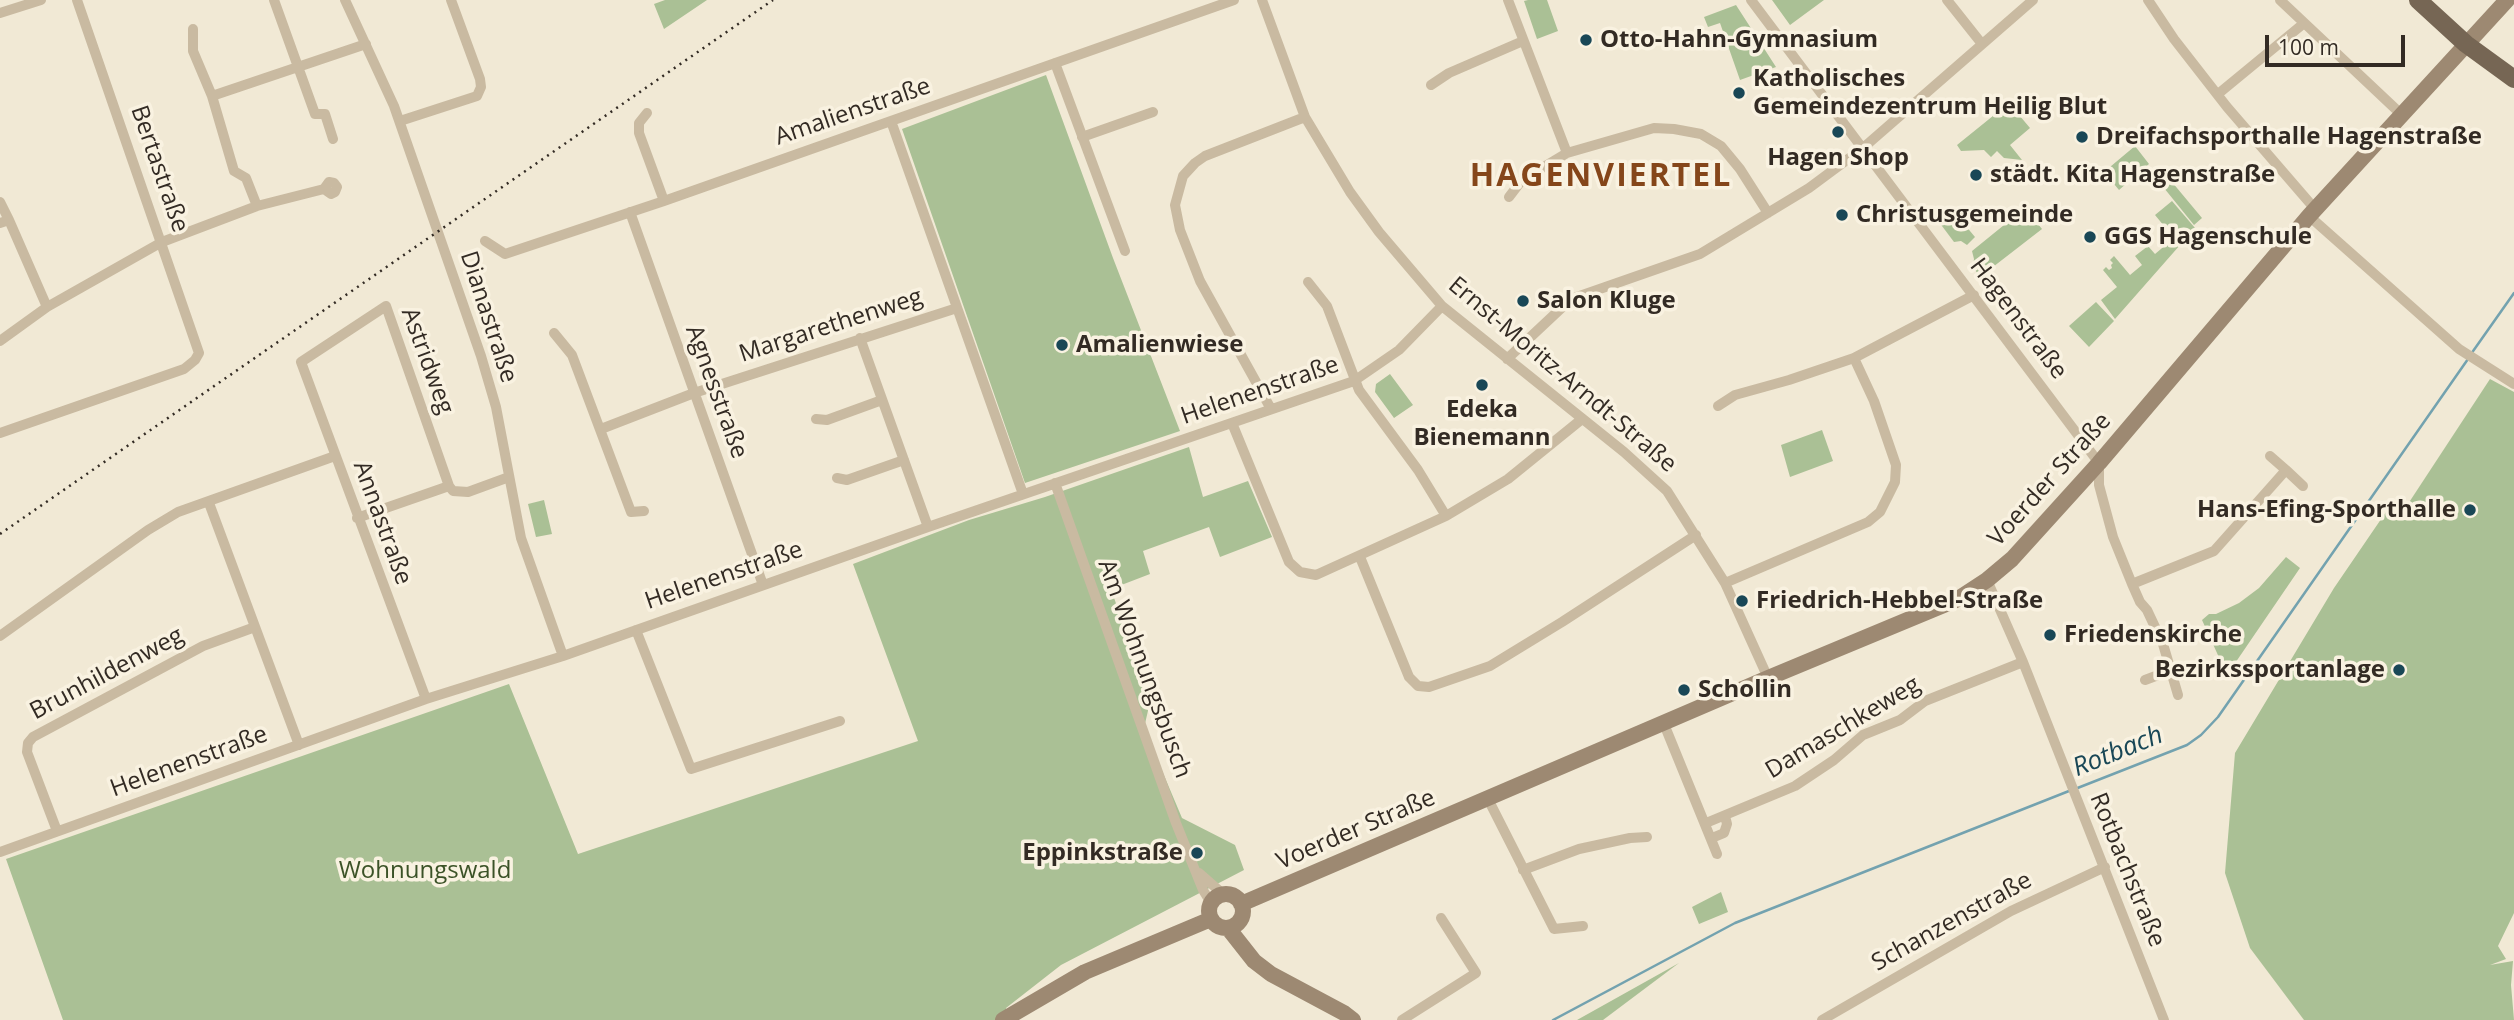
<!DOCTYPE html>
<meta charset="utf-8">
<style>
body{margin:0}
#map{position:relative;width:2514px;height:1020px;overflow:hidden;background:#f1e9d5;font-family:"Open Sans",sans-serif}
canvas{display:block}
.scale{position:absolute;left:2265px;top:35px;width:140px;height:32px;box-sizing:border-box;border:4px solid #332b24;border-top:0;padding-left:9px;font-size:21px;line-height:24px;white-space:nowrap;color:#332b24;-webkit-text-stroke:5px #f9f2e1;paint-order:stroke}
</style>
<div id="map">
<canvas width="2514" height="1020"></canvas>
<div class="scale">100 m</div>
</div>
<script>
const context = document.querySelector('canvas').getContext('2d');
context.lineJoin = 'round';
function fill(path, color) {
  context.fillStyle = color;
  context.fill(path, 'evenodd');
}
function shape(rows) {
  const path = new Path2D();
  for (const r of rows) {
    if (r.length === 3) {
      path.moveTo(r[0] + r[2], r[1]);
      path.arc(r[0], r[1], r[2], 0, 2 * Math.PI);
      continue;
    }
    path.moveTo(r[0], r[1]);
    for (let i = 2; i < r.length; i += 2) path.lineTo(r[i], r[i + 1]);
  }
  return path;
}
function strokePath(path, color, width, dash) {
  context.strokeStyle = color;
  context.lineWidth = width;
  context.lineCap = dash ? 'butt' : 'round';
  context.setLineDash(dash || []);
  context.stroke(path);
}
function label(font, color, halo, rows, align = 'center') {
  context.font = font + ' "Open Sans",sans-serif';
  context.lineWidth = 7;
  context.setLineDash([]);
  context.textBaseline = 'middle';
  context.strokeStyle = halo;
  context.fillStyle = color;
  for (const [text, x, y, turn = 0] of rows) {
    context.save();
    context.translate(x, y);
    context.rotate((+turn || 0) * Math.PI / 180);
    context.textAlign = isNaN(turn) ? turn : align;
    if (halo) context.strokeText(text, 0, 0);
    context.fillText(text, 0, 0);
    context.restore();
  }
}
const green = shape([
 [665,0,707,0,664,29,654,4],
 [1528,0,1547,0,1558,31,1537,39,1524,1],
 [1772,0,1824,0,1790,25],
 [1736,5,1776,67,1740,80,1720,23,1708,27,1704,17],
 [1046,75,1113,258,1180,431,1025,483,902,129],
 [2009,103,2030,128,2010,145,2022,160,2004,158,1997,151,1991,157,1984,150,1961,151,1957,145],
 [2135,146,2149,164,2119,190,2104,172],
 [2172,182,2202,218,2194,225,2164,188],
 [2172,201,2195,228,2115,319,2101,300,2117,287,2103,270,2106,267,2109,270,2112,268,2111,265,2113,263,2110,260,2114,256,2130,275,2142,265,2135,256,2148,246,2155,254,2174,238,2155,215],
 [1950,207,1975,237,1967,245,1961,241,1954,242,1936,218],
 [2025,208,2042,229,1980,277,1973,267,1974,259,1972,251],
 [2096,302,2114,321,2089,347,2069,326],
 [1390,374,1413,405,1394,418,1375,392,1376,384],
 [2490,379,2514,392,2514,913,2498,946,2506,959,2490,965,2513,961,2511,985,2514,1020,2304,1020,2250,948,2225,873,2235,753,2334,588,2390,506,2406,507],
 [1822,430,1833,461,1790,477,1781,445],
 [1189,447,1203,497,1248,481,1272,537,1220,557,1209,527,1143,551,1150,574,1111,589,1150,702,1144,728,1182,818,1235,845,1244,870,1061,965,1006,1008,1008,1020,63,1020,6,859,509,684,578,854,918,741,853,564,969,520,1045,497],
 [544,500,552,534,536,537,528,504],
 [2286,557,2300,568,2227,675,2202,620,2209,614,2216,614,2239,603,2259,588],
 [1721,892,1728,912,1699,924,1692,907],
 [1679,963,1603,1020,1577,1020]
]);
const stream = shape([
 [2471,354,2514,293],
 [2075,789,2187,745,2201,735,2218,717,2468,359],
 [1553,1020,1735,923,2069,791]
]);
const street = shape([
 [274,0,315,114,325,114,333,139],
 [345,0,394,106,481,356,496,407,521,538,563,656],
 [1262,0,1305,117,1350,192,1379,232,1442,306,1624,452,1667,491,1725,583,1768,678],
 [1508,0,1567,153],
 [1751,0,2099,463,2099,485,2113,537,2132,584,2214,551,2286,470,2270,456],
 [1947,0,1982,44],
 [2148,0,2174,39,2227,107,2315,209],
 [2280,0,2402,115],
 [0,13,41,0],
 [193,29,193,51,212,96,234,171,246,178,257,206],
 [1055,63,1125,251],
 [1431,85,1449,73,1523,41],
 [2218,94,2303,24],
 [212,96,366,44],
 [647,113,639,123,639,133,664,201],
 [400,121,477,96,481,87,480,79,451,0],
 [891,121,1023,494],
 [1082,137,1153,112],
 [1509,197,1522,180,1567,153,1654,128,1674,129,1701,134,1721,146,1740,169,1768,213],
 [0,202,9,220,0,223],
 [630,212,763,585],
 [2309,216,2459,349,2514,384],
 [9,220,47,307],
 [485,241,505,254,664,201,1234,0],
 [1308,282,1327,306,1359,390,1418,470,1446,516],
 [554,333,572,355,631,512,644,511],
 [860,338,928,527],
 [0,341,47,307,162,242,257,206,324,189,329,182,334,183,337,187,335,192,331,194,324,189],
 [1507,359,1571,299,1700,254,1809,188,1863,148,2033,0],
 [1718,406,1735,395,1789,380,1854,358,1974,295],
 [1271,409,1200,281,1180,230,1175,205,1183,176,1195,163,1205,156,1305,117],
 [816,419,827,420,882,400],
 [1232,423,1289,562,1300,572,1316,575,1446,516,1508,479,1582,419],
 [601,429,694,393,957,308],
 [0,433,184,369,195,360,199,353,77,0],
 [2286,470,2303,486],
 [837,478,847,480,904,460],
 [1055,483,1176,823,1203,890,1211,903],
 [209,503,299,745],
 [357,518,449,486],
 [1360,557,1409,677,1418,686,1429,687,1490,666,1562,622,1696,535],
 [1987,580,2023,662,2164,1020],
 [1725,583,1868,522,1880,512,1895,482,1896,465,1874,401,1854,358],
 [2132,584,2140,602,2147,610,2163,644,2178,695],
 [636,630,691,769,840,721],
 [0,636,148,530,178,512,335,456],
 [2145,680,2169,671],
 [426,699,301,362,386,306,449,486,453,491,468,492,509,477],
 [1664,724,1717,854],
 [1488,799,1554,929,1583,926],
 [1706,823,1795,786,1834,760,1863,735,1900,720,1925,701,2023,662],
 [57,831,27,752,28,743,33,737,203,646,255,627],
 [1712,838,1724,833,1727,824,1725,816],
 [0,852,426,699,563,656,928,527,1354,381,1399,350,1442,306],
 [1523,870,1579,849,1630,838,1647,837],
 [1199,873,1223,894],
 [1402,1020,1476,973,1441,918],
 [1822,1020,2011,911,2105,867]
]);
const secondary = shape([
 [1226,911,17],
 [1241,904,1768,678,1958,599,1987,580,2012,559,2099,463,2309,216,2507,0],
 [1228,928,1254,961,1271,974,1344,1013,1353,1020],
 [1003,1020,1085,972,1211,919]
]);
const primary = shape([
 [2418,0,2466,44,2514,79]
]);
const rail = shape([
 [0,534,773,0]
]);
const markers = [
 [1586,40,7,"#194756"],
 [1739,93,7,"#194756"],
 [1838,132,7,"#194756"],
 [2082,137,7,"#194756"],
 [1976,175,7,"#194756"],
 [1842,215,7,"#194756"],
 [2090,237,7,"#194756"],
 [1523,301,7,"#194756"],
 [1062,345,7,"#194756"],
 [1482,385,7,"#194756"],
 [2470,510,7,"#194756"],
 [1742,601,7,"#194756"],
 [2050,635,7,"#194756"],
 [2399,670,7,"#194756"],
 [1684,690,7,"#194756"],
 [1197,853,7,"#194756"]
];
const poiNames = [
 ["Otto-Hahn-Gymnasium",1600,40],
 ["Katholisches",1753,79],
 ["Gemeindezentrum Heilig Blut",1753,107],
 ["Dreifachsporthalle Hagenstraße",2096,137],
 ["Hagen Shop",1838,158,"center"],
 ["städt. Kita Hagenstraße",1990,175],
 ["Christusgemeinde",1856,215],
 ["GGS Hagenschule",2104,237],
 ["Salon Kluge",1537,301],
 ["Amalienwiese",1076,345],
 ["Edeka",1482,410,"center"],
 ["Bienemann",1482,438,"center"],
 ["Hans-Efing-Sporthalle",2456,510,"right"],
 ["Friedrich-Hebbel-Straße",1756,601],
 ["Friedenskirche",2064,635],
 ["Bezirkssportanlage",2385,670,"right"],
 ["Schollin",1698,690],
 ["Eppinkstraße",1183,853,"right"]
];
const streetNames = [
 ["Amalienstraße",853,112,-19],
 ["Bertastraße",159,169,71],
 ["Dianastraße",488,317,72],
 ["Hagenstraße",2018,319,53],
 ["Margarethenweg",831,326,-18],
 ["Astridweg",427,361,70],
 ["Ernst-Moritz-Arndt-Straße",1562,375,40],
 ["Helenenstraße",1260,391,-19],
 ["Agnesstraße",716,392,70],
 ["Voerder Straße",2050,480,-48],
 ["Annastraße",382,523,70],
 ["Helenenstraße",724,576,-19],
 ["Am Wohnungsbusch",1144,669,70],
 ["Brunhildenweg",107,674,-28],
 ["Damaschkeweg",1843,728,-31],
 ["Helenenstraße",189,762,-20],
 ["Voerder Straße",1356,830,-23],
 ["Rotbachstraße",2127,870,68],
 ["Schanzenstraße",1952,922,-29]
];
const parkNames = [
 ["Wohnungswald",425,871]
];
const waterNames = [
 ["Rotbach",2118,752,-22]
];
const districtNames = [
 ["HAGENVIERTEL",1601,177]
];
fill(green, '#aac095');
strokePath(stream, '#73a2af', 2.5);
strokePath(street, '#c9baa1', 10);
strokePath(secondary, '#9d8972', 16);
strokePath(primary, '#766654', 18);
strokePath(rail, '#332b24', 2.5, [2, 5]);
for (const [x, y, r, color] of markers) {
  const dot = new Path2D();
  dot.arc(x, y, r, 0, 2 * Math.PI);
  context.fillStyle = color;
  context.fill(dot);
  strokePath(dot, '#f9f2e1', 2.5);
}
label('bold 24px', '#332b24', '#f9f2e1', poiNames, 'left');
label('24px', '#332b24', '#f9f2e1', streetNames);
label('24px', '#3b5227', '#f9f2e1', parkNames);
label('italic 26px', '#194756', '#f9f2e1', waterNames);
context.letterSpacing = '2px';
label('bold 32px', '#85461a', '#f9f2e1', districtNames);
context.letterSpacing = '0px';
</script>
